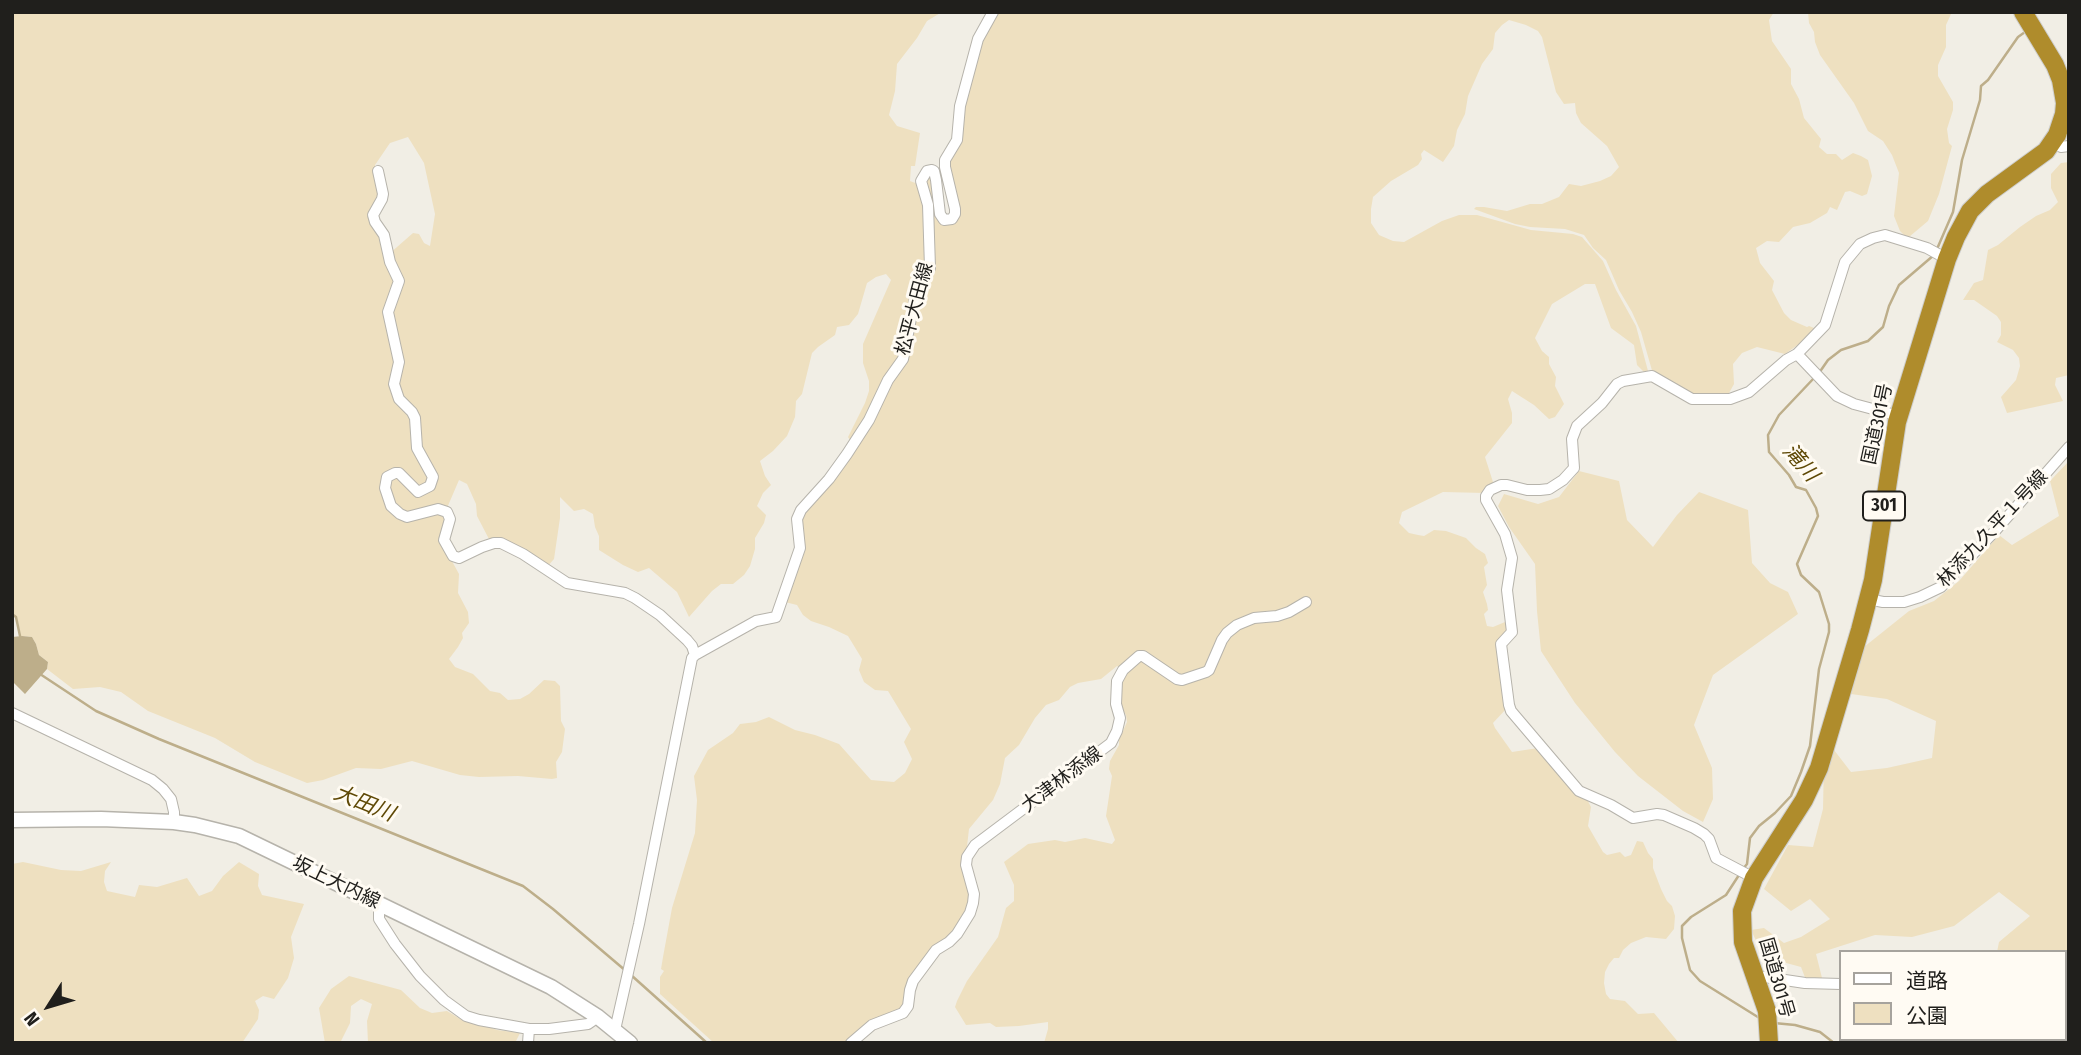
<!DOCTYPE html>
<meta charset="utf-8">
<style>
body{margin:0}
#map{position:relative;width:2081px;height:1055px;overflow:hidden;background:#f1eee5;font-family:"Fira Sans Condensed","Noto Sans JP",sans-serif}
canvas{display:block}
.frame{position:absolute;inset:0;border:14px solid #201f1c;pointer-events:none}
.legend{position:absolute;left:1839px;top:950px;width:228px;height:91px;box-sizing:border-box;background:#fffbf3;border:2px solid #a6a39d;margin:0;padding:9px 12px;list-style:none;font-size:21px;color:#201f1c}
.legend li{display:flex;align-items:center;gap:14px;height:35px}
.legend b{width:35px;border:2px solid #a6a39d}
.north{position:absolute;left:14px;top:971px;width:70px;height:70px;-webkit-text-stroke:5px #fffbf3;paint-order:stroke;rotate:233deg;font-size:19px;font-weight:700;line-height:28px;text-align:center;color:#201f1c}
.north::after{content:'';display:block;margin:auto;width:24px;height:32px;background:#201f1c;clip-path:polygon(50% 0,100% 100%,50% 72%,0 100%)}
</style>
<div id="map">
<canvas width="2081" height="1055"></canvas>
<div class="frame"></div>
<ul class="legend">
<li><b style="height:9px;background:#fff"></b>道路</li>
<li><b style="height:19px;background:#eee0c0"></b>公園</li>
</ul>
<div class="north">N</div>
</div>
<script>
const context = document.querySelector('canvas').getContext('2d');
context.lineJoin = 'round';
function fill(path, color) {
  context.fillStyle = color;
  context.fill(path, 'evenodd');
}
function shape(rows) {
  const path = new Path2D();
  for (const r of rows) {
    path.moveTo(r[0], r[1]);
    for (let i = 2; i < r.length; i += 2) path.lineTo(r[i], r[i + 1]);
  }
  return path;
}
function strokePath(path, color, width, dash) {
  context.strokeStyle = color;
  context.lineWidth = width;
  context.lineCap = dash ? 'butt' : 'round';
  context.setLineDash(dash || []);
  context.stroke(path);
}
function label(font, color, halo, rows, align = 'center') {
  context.font = font + ' "Fira Sans Condensed","Noto Sans JP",sans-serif';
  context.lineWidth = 6;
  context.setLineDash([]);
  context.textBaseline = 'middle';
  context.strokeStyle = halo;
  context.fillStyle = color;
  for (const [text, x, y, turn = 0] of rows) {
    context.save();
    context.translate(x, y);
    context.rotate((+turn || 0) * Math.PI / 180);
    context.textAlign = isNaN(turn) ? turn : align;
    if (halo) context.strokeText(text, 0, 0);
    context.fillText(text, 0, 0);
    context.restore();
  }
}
const green = shape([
 [12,12,942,12,927,21,917,38,897,64,895,91,889,115,897,126,920,133,915,166,911,166,910,181,918,184,926,209,928,268,913,298,903,351,884,379,868,415,851,442,848,437,865,403,869,391,869,381,863,363,863,344,891,280,886,274,876,277,867,283,858,314,849,325,837,327,835,335,818,347,812,353,802,394,796,401,795,417,787,436,773,451,760,461,765,476,771,485,763,493,757,506,766,515,764,523,755,538,755,549,750,566,744,575,733,584,721,584,712,591,689,617,677,592,649,568,638,572,623,565,599,550,599,536,595,527,593,514,584,509,574,511,560,497,560,518,554,559,547,567,519,547,507,542,490,541,477,516,476,504,467,484,459,480,447,508,438,507,407,514,394,505,388,490,388,480,393,475,397,475,411,491,418,494,425,492,433,487,435,479,434,473,422,453,416,412,401,400,397,386,400,362,395,345,389,311,401,283,389,254,413,233,419,234,424,243,430,246,435,214,424,163,408,137,390,143,375,165,375,174,382,193,380,202,371,215,371,222,381,236,390,269,398,282,389,303,387,314,398,363,392,385,400,405,411,414,413,419,416,450,429,472,430,478,427,487,419,489,415,488,402,472,392,472,385,476,384,493,390,507,399,517,410,518,438,511,446,516,441,541,459,574,458,593,468,612,469,623,462,633,463,638,458,647,449,659,455,667,473,674,490,691,500,693,508,700,520,699,529,694,544,680,555,681,560,686,561,721,565,729,562,752,556,762,557,778,552,779,518,776,479,777,460,775,412,761,381,769,356,768,323,780,307,783,255,762,215,738,148,711,121,692,100,687,73,689,47,669,48,662,39,655,36,644,32,637,21,636,17,617,12,612],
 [996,12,1774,12,1769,20,1772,41,1791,69,1791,84,1799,99,1804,118,1821,139,1819,147,1827,154,1836,154,1842,160,1853,153,1861,156,1868,160,1872,176,1867,194,1862,196,1850,191,1845,192,1837,210,1830,207,1827,213,1810,223,1793,227,1779,242,1767,241,1756,248,1760,263,1774,281,1772,290,1784,313,1791,320,1807,327,1809,326,1814,328,1817,331,1785,354,1757,347,1742,353,1733,364,1734,384,1729,393,1696,397,1653,374,1641,332,1632,312,1619,290,1606,260,1593,248,1584,235,1565,229,1530,227,1515,224,1474,209,1476,207,1484,207,1507,211,1530,204,1542,204,1559,197,1569,184,1581,186,1600,181,1611,176,1619,167,1607,146,1581,123,1576,113,1575,103,1564,104,1556,92,1542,37,1538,31,1526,25,1509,20,1502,25,1495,33,1493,49,1482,64,1468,96,1465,114,1457,130,1454,146,1443,162,1424,150,1421,154,1422,159,1418,165,1391,181,1373,197,1371,209,1371,223,1379,235,1393,241,1404,242,1442,221,1459,215,1477,215,1531,230,1573,234,1582,237,1603,261,1616,290,1636,326,1648,371,1644,372,1637,365,1634,345,1611,328,1595,284,1585,284,1552,304,1535,338,1542,351,1549,357,1549,364,1556,377,1555,386,1564,404,1555,417,1549,419,1534,405,1512,391,1508,399,1512,413,1512,423,1485,457,1493,482,1490,490,1485,493,1443,492,1402,512,1399,523,1409,533,1418,535,1424,536,1434,530,1446,531,1466,538,1476,548,1485,554,1488,563,1484,567,1487,585,1483,592,1487,604,1488,610,1484,614,1487,626,1493,627,1505,622,1508,623,1509,630,1499,643,1507,708,1493,723,1495,728,1512,752,1538,748,1575,790,1588,801,1591,807,1588,826,1603,852,1607,855,1620,852,1625,857,1631,855,1637,841,1643,842,1648,853,1653,859,1653,868,1661,889,1667,901,1672,906,1675,916,1674,929,1666,939,1646,937,1631,943,1623,950,1619,958,1614,958,1609,964,1605,972,1604,983,1606,994,1610,999,1625,1001,1638,1014,1654,1013,1679,1043,1044,1043,1048,1029,1048,1022,1019,1026,996,1027,990,1023,966,1025,955,1007,957,1001,967,981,998,937,1006,908,1014,901,1014,885,1004,862,1028,844,1055,840,1065,842,1085,838,1112,844,1115,840,1106,816,1112,776,1109,769,1110,761,1119,745,1119,740,1127,722,1126,715,1120,705,1119,682,1124,671,1117,666,1101,679,1078,683,1070,687,1059,700,1046,705,1035,718,1019,745,1005,758,1000,784,993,800,969,829,965,864,973,898,962,923,936,948,903,1009,848,1043,714,1043,660,994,660,977,664,971,661,969,663,957,672,908,695,833,697,800,694,776,708,750,733,733,740,724,756,722,769,717,795,730,815,735,839,744,871,780,894,782,905,773,912,759,904,742,911,729,888,691,875,690,864,682,859,670,862,659,848,636,829,627,811,621,803,615,797,605,785,602,803,550,800,519,890,382,917,300,931,274,924,185,929,175,937,209,953,222,947,166,961,124,980,40],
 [1808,12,1951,14,1946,25,1946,47,1938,65,1938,76,1953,102,1953,110,1947,129,1949,143,1952,146,1939,194,1928,221,1909,237,1906,237,1900,231,1894,216,1899,173,1892,155,1883,141,1868,131,1854,103,1820,55,1815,42,1814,32,1809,23],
 [2069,162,2069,375,2056,378,2055,385,2063,401,2007,413,2001,397,2016,380,2020,366,2019,358,2013,350,1997,342,2001,335,2001,322,1997,316,1974,300,1963,300,1974,283,1983,280,1988,250,1998,245,2020,227,2036,216,2050,210,2058,202,2051,188,2051,174,2061,163],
 [2069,461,2069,1043,1944,1043,1946,1039,2065,1039,2065,952,1997,952,1999,942,2030,916,1999,892,1954,926,1912,937,1875,935,1816,954,1823,982,1806,980,1801,967,1764,957,1751,930,1764,928,1784,943,1801,937,1830,919,1810,899,1791,911,1764,889,1788,845,1813,847,1823,809,1824,760,1834,750,1851,772,1887,768,1932,758,1936,721,1887,699,1851,694,1864,647,1909,611,1934,601,1959,581,1999,535,2012,545,2059,516,2050,481],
 [1579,471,1619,481,1627,520,1653,547,1677,515,1699,492,1748,510,1752,563,1770,583,1788,592,1798,614,1713,675,1694,725,1712,768,1713,799,1703,822,1683,811,1638,776,1615,752,1575,703,1541,651,1537,611,1535,564,1509,527,1498,506,1504,494,1538,504,1559,497],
 [23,862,61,870,81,871,111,862,105,871,104,882,107,891,135,897,139,885,157,887,187,878,199,896,212,891,223,876,239,862,259,874,258,886,262,895,304,904,291,937,294,958,288,978,274,999,263,996,255,1001,259,1010,258,1019,242,1043,12,1043,12,864],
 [349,976,401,990,420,1008,432,1013,447,1011,462,1020,478,1023,497,1030,520,1033,515,1043,368,1043,367,1021,372,1004,361,999,351,1006,350,1023,340,1043,325,1043,319,1008,331,989]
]);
const water = shape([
 [22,636,32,637,36,644,39,655,48,662,47,669,25,694,12,681,12,637]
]);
const stream = shape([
 [1937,249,1953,212,1962,160,1980,100,1981,86,1988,80,2018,37,2025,32],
 [1819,373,1828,360,1841,350,1868,341,1883,327,1889,306,1899,285,1934,255],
 [12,614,16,617,20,636],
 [40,674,96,711,159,739,523,886,553,909,626,971],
 [1743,869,1747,864,1750,838,1759,826,1775,813,1791,796,1801,772,1810,746,1819,669,1829,632,1829,624,1819,592,1801,575,1797,564,1818,516,1816,508,1806,490,1796,487,1789,475,1769,452,1768,435,1779,415,1815,377],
 [1739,875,1726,895,1691,917,1682,926,1682,938,1690,970,1700,981,1761,1019],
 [631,975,707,1043],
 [1774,1023,1795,1025,1820,1032,1834,1043]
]);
const street = shape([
 [2053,142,2061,147,2069,146],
 [378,171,383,194,382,199,373,215,375,222,384,235,390,262,399,281,388,312,399,362,394,384,399,399,412,412,415,418,417,448,433,477,430,486,418,492,399,473,395,473,387,477,385,488,391,506,400,514,407,517,438,509,447,512,450,519,444,540,453,556,459,558,482,547,494,543,501,543,523,554,567,583,625,593,635,598,660,615,687,640,692,646,695,655],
 [1797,354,1837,396,1854,404,1899,416],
 [1868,599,1883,602,1904,602,1920,597,1941,587,1995,531,2069,447],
 [12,713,152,780,163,789,171,799,174,812,174,822],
 [1754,878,1716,858,1709,839,1704,834,1694,828,1664,815,1657,814,1633,818,1611,805,1579,791,1511,711,1509,705,1501,644,1512,632,1507,590,1512,558,1505,534,1486,500,1486,496,1490,490,1501,485,1507,485,1527,490,1540,490,1549,489,1563,480,1574,468,1572,439,1577,426,1602,403,1617,384,1623,381,1652,376,1692,399,1730,399,1749,392,1786,360,1797,354,1825,325,1845,262,1860,244,1873,238,1885,235,1927,248,1947,259],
 [379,904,379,919,395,944,420,976,444,1000,466,1016,479,1020,529,1029,549,1029,588,1024,598,1017],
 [1755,979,1765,977,1805,983,1841,984],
 [2065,1005,2069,1004],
 [615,1030,639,924,692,658,695,655,756,621,776,617,800,548,797,519,801,510,829,479,847,454,869,420,888,380,903,359,915,298,930,268,928,205,921,181,927,171,932,170,934,171,936,180,940,214,944,220,952,219,955,214,955,209,945,167,945,160,957,140,960,106,978,39,993,12],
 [528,1043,529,1029],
 [851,1043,872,1025,903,1013,908,1006,910,990,913,981,936,950,949,942,957,934,970,913,973,903,974,894,966,865,967,857,975,845,1111,743,1117,731,1120,718,1116,704,1117,681,1123,670,1139,656,1143,656,1177,679,1182,680,1206,672,1209,670,1222,640,1227,633,1237,625,1254,618,1277,616,1289,612,1306,602]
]);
const secondary = shape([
 [12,820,101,819,174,822,195,825,239,836,551,987,598,1017,630,1043]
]);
const highway = shape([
 [1769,1043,1767,1011,1743,942,1742,911,1754,878,1804,800,1819,768,1860,630,1873,580,1897,422,1947,259,1956,237,1970,211,1987,194,2046,151,2057,135,2064,114,2065,103,2061,80,2055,65,2023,12]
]);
const shields = [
 [1884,506,42]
];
const shieldNames = [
 ["301",1884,506]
];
const streetNames = [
 ["松平大田線",915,309,-75],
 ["国道301号",1878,424,-78],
 ["林添九久平１号線",1993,529,-47],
 ["大津林添線",1062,780,-37],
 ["坂上大内線",336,883,26],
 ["国道301号",1776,978,74]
];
const waterNames = [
 ["滝川",1800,463,49],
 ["大田川",364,804,22]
];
fill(green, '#eee0c0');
fill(water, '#bdae8a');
strokePath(stream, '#bdae8a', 2.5);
strokePath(street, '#b6b3ab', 12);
strokePath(secondary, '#b6b3ab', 17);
strokePath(highway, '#cececd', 20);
strokePath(street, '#fff', 10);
strokePath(secondary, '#fff', 14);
strokePath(highway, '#af8c2c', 18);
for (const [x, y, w] of shields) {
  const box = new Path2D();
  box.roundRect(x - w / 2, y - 14.5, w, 29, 5);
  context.fillStyle = '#fffbf3';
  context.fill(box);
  strokePath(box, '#201f1c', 2);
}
label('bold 18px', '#201f1c', null, shieldNames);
label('19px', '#201f1c', '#fffbf3', streetNames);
label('italic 21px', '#5f4906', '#fffbf3', waterNames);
</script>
